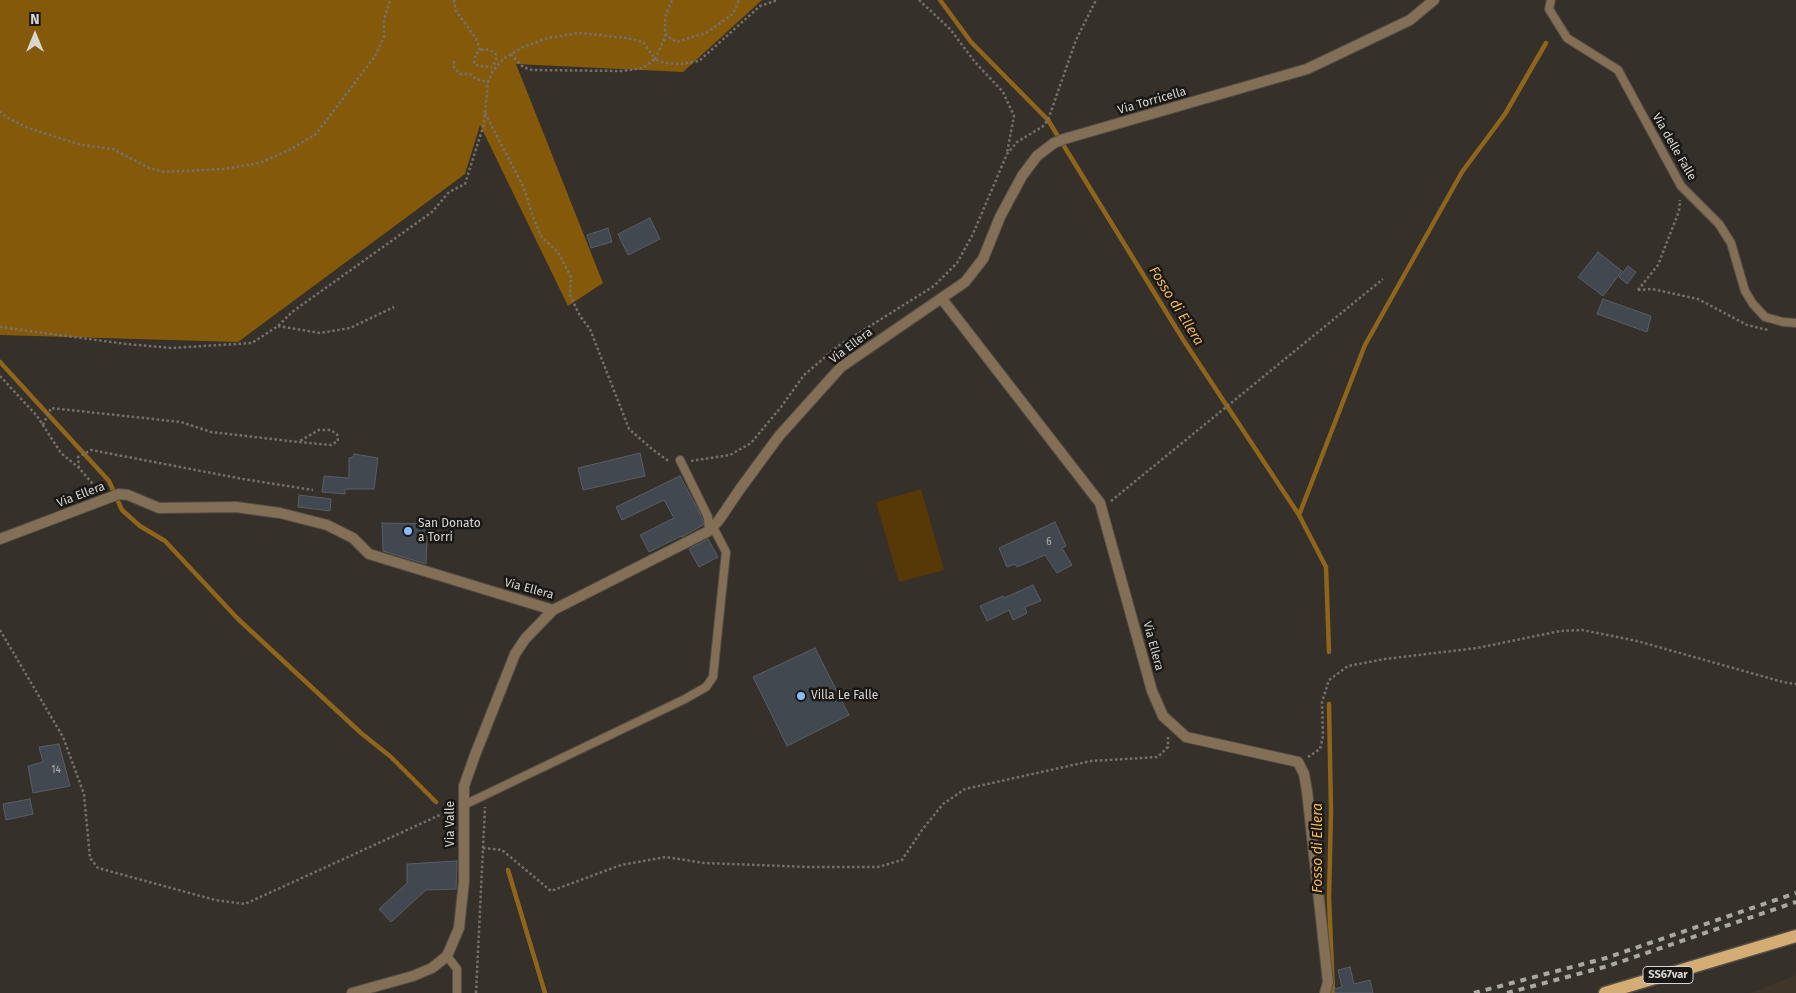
<!DOCTYPE html>
<style>
body{margin:0}
#map{position:relative;width:1796px;height:993px;overflow:hidden;background:#353029;font-family:"Fira Sans",sans-serif}
canvas{display:block}
.north{position:absolute;left:10px;top:10px;width:50px;height:50px;-webkit-text-stroke:4px #1a1815;paint-order:stroke;rotate:0deg;font-size:14px;font-weight:700;line-height:20px;text-align:center;color:#d9d6d1}
.north::after{content:'';display:block;margin:auto;width:18px;height:22px;background:#d9d6d1;clip-path:polygon(50% 0,100% 100%,50% 72%,0 100%)}
</style>
<div id="map">
<canvas width="1796" height="993"></canvas>
<div class="north">N</div>
</div>
<script>
const context = document.querySelector('canvas').getContext('2d');
context.lineJoin = 'round';
function fill(path, color) {
  context.fillStyle = color;
  context.fill(path, 'evenodd');
}
function shape(rows) {
  const path = new Path2D();
  for (const r of rows) {
    path.moveTo(r[0], r[1]);
    for (let i = 2; i < r.length; i += 2) path.lineTo(r[i], r[i + 1]);
  }
  return path;
}
function strokePath(path, color, width, dash) {
  context.strokeStyle = color;
  context.lineWidth = width;
  context.lineCap = dash ? 'butt' : 'round';
  context.setLineDash(dash || []);
  context.stroke(path);
}
function label(font, color, halo, rows, align = 'center') {
  context.font = font + ' "Fira Sans",sans-serif';
  context.lineWidth = 5;
  context.setLineDash([]);
  context.textBaseline = 'middle';
  context.strokeStyle = halo;
  context.fillStyle = color;
  for (const [text, x, y, turn = 0] of rows) {
    context.save();
    context.translate(x, y);
    context.rotate((+turn || 0) * Math.PI / 180);
    context.textAlign = isNaN(turn) ? turn : align;
    if (halo) context.strokeText(text, 0, 0);
    context.fillText(text, 0, 0);
    context.restore();
  }
}
const built = shape([
 [1796,975,1796,993,1750,993]
]);
const green = shape([
 [921,489,944,570,899,582,876,502]
]);
const forest = shape([
 [0,0,762,0,683,72,516,64,603,283,568,306,480,125,465,174,238,342,0,335]
]);
const stream = shape([
 [940,0,971,42,1048,120,1184,341,1299,515,1326,567,1329,652],
 [0,362,109,481,122,510,140,526,165,541,238,619,361,733,391,757,436,802],
 [1299,515,1365,345,1462,172,1505,114,1546,43],
 [1329,704,1331,811,1329,898,1333,993],
 [508,870,545,993]
]);
const building = shape([
 [650,218,660,239,628,255,618,234,650,218],
 [608,228,612,242,591,248,587,235,608,228],
 [1598,252,1622,271,1603,296,1578,277,1598,252],
 [1628,266,1636,272,1627,284,1619,277,1628,266],
 [1603,299,1651,316,1647,332,1597,314,1603,299],
 [640,453,645,476,583,490,578,468,640,453],
 [354,454,378,458,374,489,345,489,345,494,322,492,324,476,349,478,349,458,353,457,354,454],
 [680,476,703,519,703,525,682,537,681,536,649,552,640,535,674,518,664,500,622,520,616,507,680,476],
 [299,495,331,499,330,511,298,507,299,495],
 [1055,522,1066,546,1062,548,1072,565,1057,573,1045,555,1017,567,1015,564,1007,567,999,548,1055,522],
 [382,523,434,524,433,540,427,540,426,564,383,551,382,523],
 [708,539,718,557,699,567,689,549,708,539],
 [1033,585,1041,601,1025,607,1027,613,1013,620,1009,610,987,621,980,606,1003,596,1004,598,1033,585],
 [815,648,849,715,787,746,753,677,815,648],
 [59,744,70,786,33,793,28,766,43,762,39,747,59,744],
 [30,799,33,814,6,820,3,804,30,799],
 [457,861,456,889,426,890,391,922,379,909,407,883,407,864,457,861],
 [1350,967,1354,984,1370,980,1373,993,1335,993,1334,989,1342,987,1338,970,1350,967]
]);
const path = shape([
 [454,0,456,11,476,38,480,50,476,54,474,63,478,66,492,67],
 [919,0,950,29,975,62,1003,92,1014,116,1007,153],
 [665,34,676,42,706,33,733,14,739,0],
 [481,50,485,49,494,52,496,55,496,61,492,67],
 [511,54,523,67,532,70,623,71,643,68,655,59,664,63,681,64,699,61,760,6,778,0],
 [454,61,454,68,460,74,470,74,476,79,488,82],
 [0,111,6,117,28,128,82,145,113,149,149,168,164,172,223,169,260,163,291,149,316,134,375,56,384,37,384,20,390,0],
 [485,113,524,188,533,217,542,238,558,252,571,277,570,295,580,316,590,329,629,429,652,449,667,460,670,460],
 [1638,290,1652,289,1698,299,1747,325,1768,330],
 [1638,290,1658,265,1679,211,1680,200],
 [278,326,320,333,350,328,394,307],
 [0,327,126,344,172,348,252,343,278,326,292,312,432,212,449,192,465,184,484,124,488,82,493,71,503,59,523,47,548,38,579,33,627,38,643,42,655,59,665,38,665,17,672,0],
 [0,376,37,416,61,453,79,468,98,490],
 [43,425,51,408,181,422,211,432,298,442,331,445,338,441,337,434,330,430,319,430,298,442],
 [691,461,730,455,751,443,781,407,804,375,838,346,934,286,957,263,973,234,1007,154,1017,142,1042,127,1048,120,1076,40,1096,0],
 [79,468,78,457,91,450,243,479,313,490],
 [1111,501,1383,279],
 [0,630,63,737,84,794,90,858,98,868,215,900,245,904,453,809],
 [1308,757,1320,749,1323,736,1322,702,1329,680,1348,666,1385,659,1477,648,1560,631,1582,630,1637,641,1783,682,1796,684],
 [483,848,502,850,551,891,621,865,666,857,704,863,809,867,878,867,902,860,922,830,943,804,965,789,1091,761,1158,757,1168,747,1168,737],
 [476,993,485,807]
]);
const lane = shape([
 [1551,0,1549,9,1567,38,1618,70,1681,186,1719,224,1731,243,1745,291,1753,304,1765,317,1783,322,1796,323],
 [680,460,708,517,709,531],
 [464,805,685,699,706,687,713,677,726,552,713,527],
 [447,956,457,969,457,993]
]);
const street = shape([
 [942,299,1100,503,1152,691,1163,716,1186,737,1298,762,1304,774,1307,791,1328,982,1325,993],
 [0,539,119,494,128,495,159,508,236,507,280,513,327,525,353,538,369,554,553,610],
 [352,993,413,976,432,968,447,956,459,928,464,881,464,786,475,755,515,654,525,639,553,610,709,531,719,520,740,489,779,436,841,367,965,282,983,259,1000,217,1022,176,1037,156,1054,143,1064,139,1307,69,1410,20,1434,0]
]);
const primary = shape([
 [1605,993,1796,936]
]);
const rail = shape([
 [1474,993,1606,958,1796,893],
 [1507,993,1608,966,1796,902]
]);
const markers = [
 [408,531,5,"#87bbfb"],
 [801,696,5,"#87bbfb"]
];
const numberNames = [
 ["6",1049,542],
 ["14",56,770]
];
const shields = [
 [1668,975,50]
];
const shieldNames = [
 ["SS67var",1668,975]
];
const streetNames = [
 ["Via Torricella",1152,101,-16],
 ["Via delle Falle",1674,147,60],
 ["Via Ellera",851,346,-37],
 ["Via Ellera",81,495,-21],
 ["Via Ellera",529,589,15],
 ["Via Ellera",1153,646,75],
 ["Via Valle",451,824,-90]
];
const poiNames = [
 ["San Donato",418,524],
 ["a Torri",418,538],
 ["Villa Le Falle",811,696]
];
const waterNames = [
 ["Fosso di Ellera",1176,306,58],
 ["Fosso di Ellera",1318,848,-90]
];
fill(built, '#3f3629');
fill(green, '#563906');
fill(forest, '#845a0a');
strokePath(stream, '#8f651c', 4.5);
fill(building, '#42484f');
strokePath(building, '#585e66', 1);
strokePath(lane, '#534e47', 10);
strokePath(street, '#534e47', 12);
strokePath(primary, '#534e47', 15);
strokePath(path, '#75716b', 2.5, [2.5, 2.5]);
strokePath(lane, '#826f55', 8);
strokePath(street, '#826f55', 10);
strokePath(primary, '#d4ad75', 12);
strokePath(rail, '#aba8a2', 4, [6, 6]);
for (const [x, y, r, color] of markers) {
  const dot = new Path2D();
  dot.arc(x, y, r, 0, 2 * Math.PI);
  context.fillStyle = color;
  context.fill(dot);
  strokePath(dot, '#1a1815', 2);
}
label('10px', '#b3b2b0', null, numberNames);
for (const [x, y, w] of shields) {
  const box = new Path2D();
  box.roundRect(x - w / 2, y - 8.5, w, 17, 4);
  context.fillStyle = '#1a1815';
  context.fill(box);
  strokePath(box, '#d9d6d1', 1);
}
label('bold 11px', '#d9d6d1', null, shieldNames);
label('12px', '#d9d6d1', '#1a1815', streetNames);
label('12px', '#d9d6d1', '#1a1815', poiNames, 'left');
label('italic 14px', '#f6b95b', '#1a1815', waterNames);
</script>
